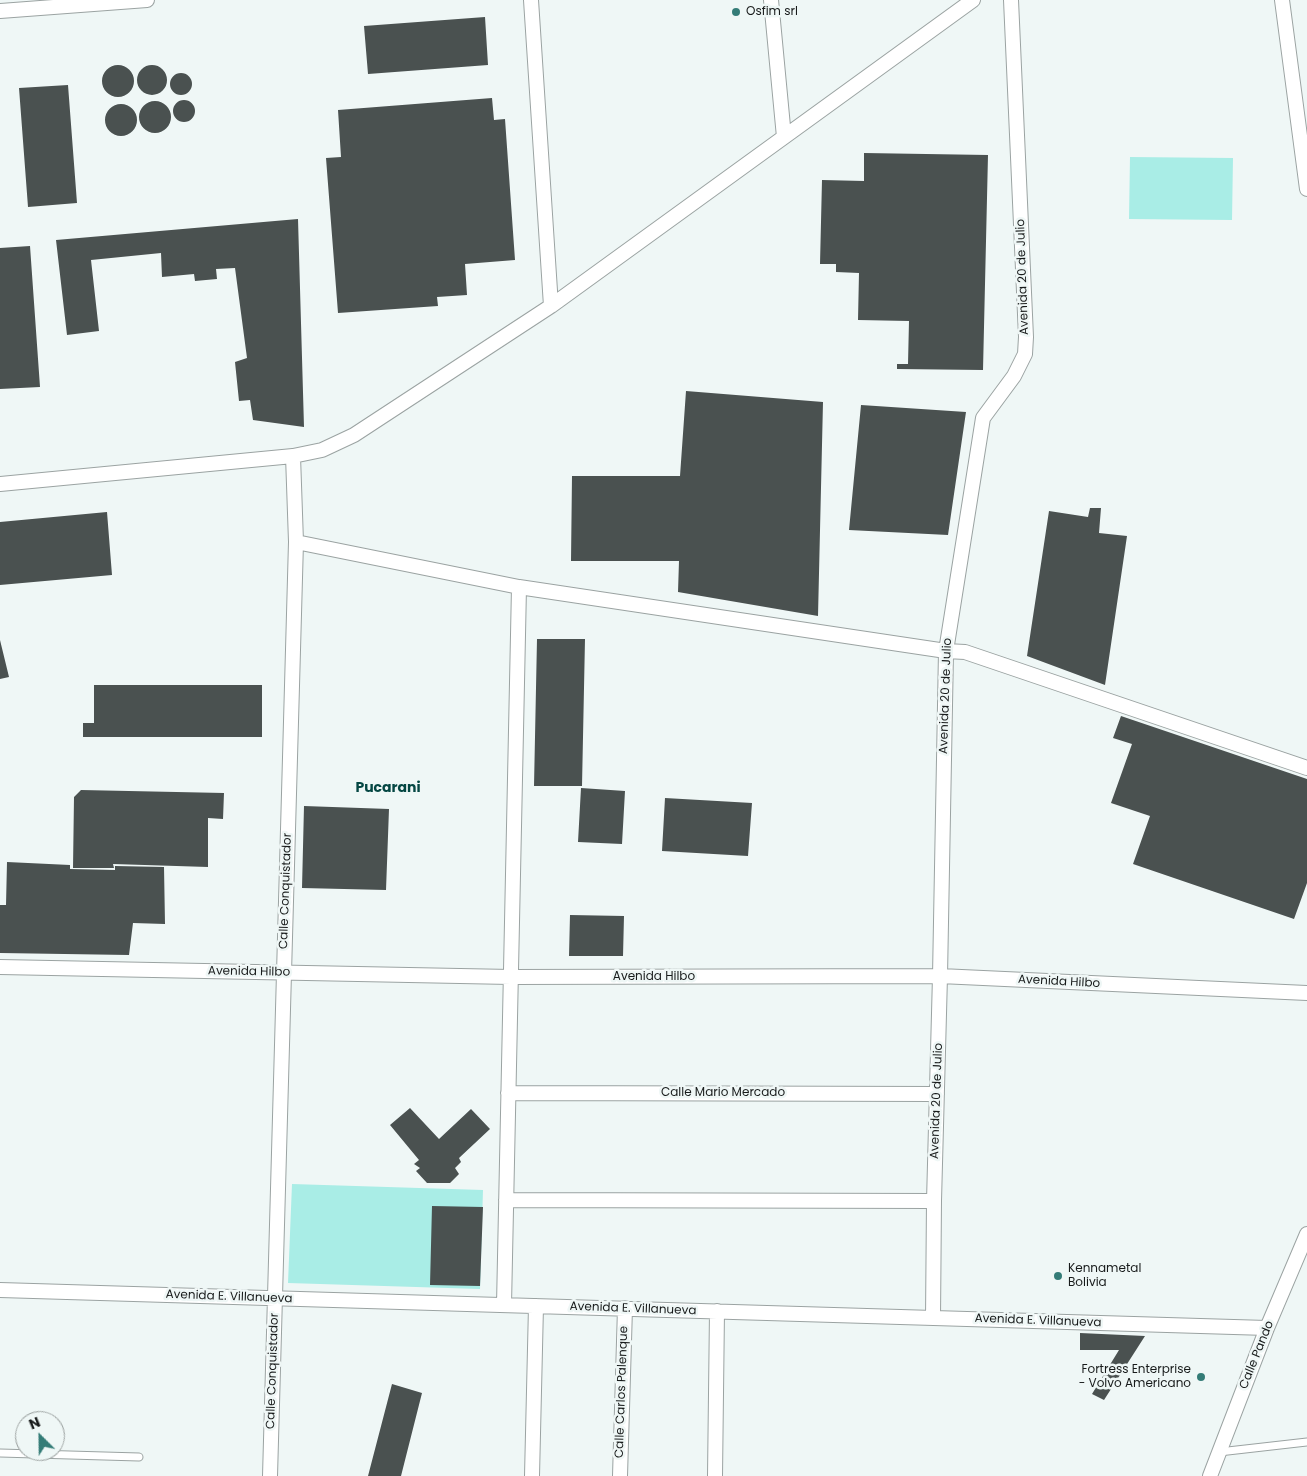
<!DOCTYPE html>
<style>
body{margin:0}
#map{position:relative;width:1307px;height:1476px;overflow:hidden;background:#eff7f6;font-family:Poppins,sans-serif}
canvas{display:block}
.north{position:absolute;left:15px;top:1411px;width:50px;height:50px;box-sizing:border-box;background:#eff7f6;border:1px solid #999f9e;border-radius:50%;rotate:337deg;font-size:14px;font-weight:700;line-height:20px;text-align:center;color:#181b1b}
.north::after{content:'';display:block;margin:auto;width:18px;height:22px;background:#347c77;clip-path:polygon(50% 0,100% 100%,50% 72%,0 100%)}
</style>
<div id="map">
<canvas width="1307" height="1476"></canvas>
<div class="north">N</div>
</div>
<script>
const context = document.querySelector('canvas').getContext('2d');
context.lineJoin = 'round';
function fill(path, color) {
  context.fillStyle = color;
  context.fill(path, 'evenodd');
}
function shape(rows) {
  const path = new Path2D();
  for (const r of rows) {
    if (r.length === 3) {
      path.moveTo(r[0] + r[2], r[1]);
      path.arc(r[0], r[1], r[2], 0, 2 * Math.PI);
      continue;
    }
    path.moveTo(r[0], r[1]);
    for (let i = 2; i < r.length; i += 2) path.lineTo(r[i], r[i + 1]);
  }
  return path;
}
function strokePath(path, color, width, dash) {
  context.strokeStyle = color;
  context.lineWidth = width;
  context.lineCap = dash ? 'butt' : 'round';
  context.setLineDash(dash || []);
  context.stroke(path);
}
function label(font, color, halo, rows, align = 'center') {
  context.font = font + ' Poppins,sans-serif';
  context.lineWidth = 5;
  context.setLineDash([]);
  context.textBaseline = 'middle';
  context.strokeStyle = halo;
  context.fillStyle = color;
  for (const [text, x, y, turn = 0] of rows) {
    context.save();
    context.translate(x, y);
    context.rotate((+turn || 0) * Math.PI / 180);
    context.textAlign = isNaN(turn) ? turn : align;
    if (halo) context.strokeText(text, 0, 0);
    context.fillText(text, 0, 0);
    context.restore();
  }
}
const green = shape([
 [1130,157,1233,158,1232,220,1129,219],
 [292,1184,483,1190,480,1289,288,1283]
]);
const building = shape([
 [485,17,488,65,368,74,364,26],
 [118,81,16],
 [152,80,15],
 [181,84,11],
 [68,85,77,203,28,207,19,88],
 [492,98,494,120,505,119,515,260,465,264,467,295,437,297,438,306,338,313,326,158,341,157,338,110],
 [184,111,11],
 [155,117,16],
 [121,120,16],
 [864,153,988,155,983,370,897,369,897,364,908,364,909,321,858,320,859,273,836,272,836,264,820,264,822,180,864,181],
 [298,219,304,427,253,420,250,400,239,401,235,362,247,358,235,268,216,269,217,279,195,281,194,274,162,277,161,253,91,260,99,331,67,335,56,240],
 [30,246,40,387,0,389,0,248],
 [686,391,823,402,818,616,678,592,679,561,571,561,572,476,680,476],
 [861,405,966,412,948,535,849,530],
 [1090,508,1101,508,1099,533,1127,536,1105,685,1027,656,1049,511,1088,517],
 [107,512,112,575,0,585,0,522],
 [537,639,585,639,582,786,534,786],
 [0,640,9,677,0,679],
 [94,685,262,685,262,737,83,737,83,723,94,723],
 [1121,716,1307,779,1307,883,1294,919,1133,864,1150,816,1111,803,1132,744,1113,738],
 [581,788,625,791,622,844,578,842],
 [81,790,224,793,223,819,208,818,208,867,113,864,114,868,73,868,74,797],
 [665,798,752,803,748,856,662,851],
 [304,806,389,809,386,890,302,888],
 [7,862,70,865,70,869,115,870,115,866,164,867,165,924,133,923,129,955,0,953,0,905,6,905],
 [570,915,624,916,623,956,569,956],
 [410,1108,439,1139,471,1109,490,1129,459,1158,461,1162,455,1168,459,1174,450,1183,427,1183,416,1171,420,1168,414,1164,419,1160,390,1125],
 [432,1206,483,1207,480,1286,430,1285],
 [1080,1333,1145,1336,1104,1400,1092,1394,1119,1350,1080,1350],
 [392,1384,422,1393,401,1476,368,1476]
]);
const service = shape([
 [1219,1452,1307,1442],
 [0,1453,139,1457]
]);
const minor = shape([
 [531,0,551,306],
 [771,0,784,137],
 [1282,0,1307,189],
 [0,11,147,0],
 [0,484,293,456,322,450,354,435,551,306,973,0],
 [296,542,519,587,946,651,965,652,1307,768],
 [0,967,511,977,940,976,1307,993],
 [508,1093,937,1094],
 [506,1200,934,1201],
 [0,1290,1267,1328],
 [504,1305,519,587],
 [933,1318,934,1201,940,976,946,651,983,418,1014,376,1025,354,1026,337,1011,0],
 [270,1476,296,542,293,456],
 [532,1476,536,1306],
 [620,1476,625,1308],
 [715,1476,717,1311],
 [1210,1476,1267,1328,1307,1234]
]);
const markers = [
 [736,12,5,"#347c77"],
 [1058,1276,5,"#347c77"],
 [1201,1377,5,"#347c77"]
];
const poiNames = [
 ["Osfim srl",746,12],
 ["Kennametal",1068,1269],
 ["Bolivia",1068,1283],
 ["Fortress Enterprise",1191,1370,"right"],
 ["- Volvo Americano",1191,1384,"right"]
];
const streetNames = [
 ["Avenida 20 de Julio",1023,277,-92],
 ["Avenida 20 de Julio",946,696,-88],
 ["Calle Conquistador",286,891,-88],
 ["Avenida Hilbo",249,972,1],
 ["Avenida Hilbo",654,977],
 ["Avenida Hilbo",1059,982,3],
 ["Calle Mario Mercado",723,1093],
 ["Avenida 20 de Julio",937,1101,-88],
 ["Avenida E. Villanueva",229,1297,2],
 ["Avenida E. Villanueva",633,1309,2],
 ["Avenida E. Villanueva",1038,1321,2],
 ["Calle Pando",1257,1355,-68],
 ["Calle Conquistador",273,1371,-88],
 ["Calle Carlos Palenque",622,1392,-88]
];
const neighbourhoodNames = [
 ["Pucarani",388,788]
];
fill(green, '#a9ede6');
fill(building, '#4a5150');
strokePath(service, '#9ba3a2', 9);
strokePath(minor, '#9ba3a2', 16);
strokePath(service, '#fff', 7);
strokePath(minor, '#fff', 14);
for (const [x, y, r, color] of markers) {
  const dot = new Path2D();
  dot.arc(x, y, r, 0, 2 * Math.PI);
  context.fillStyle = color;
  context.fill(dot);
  strokePath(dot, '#eff7f6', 2);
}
label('12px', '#181b1b', '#eff7f6', poiNames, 'left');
label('12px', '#181b1b', '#eff7f6', streetNames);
label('bold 14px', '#054743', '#eff7f6', neighbourhoodNames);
</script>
